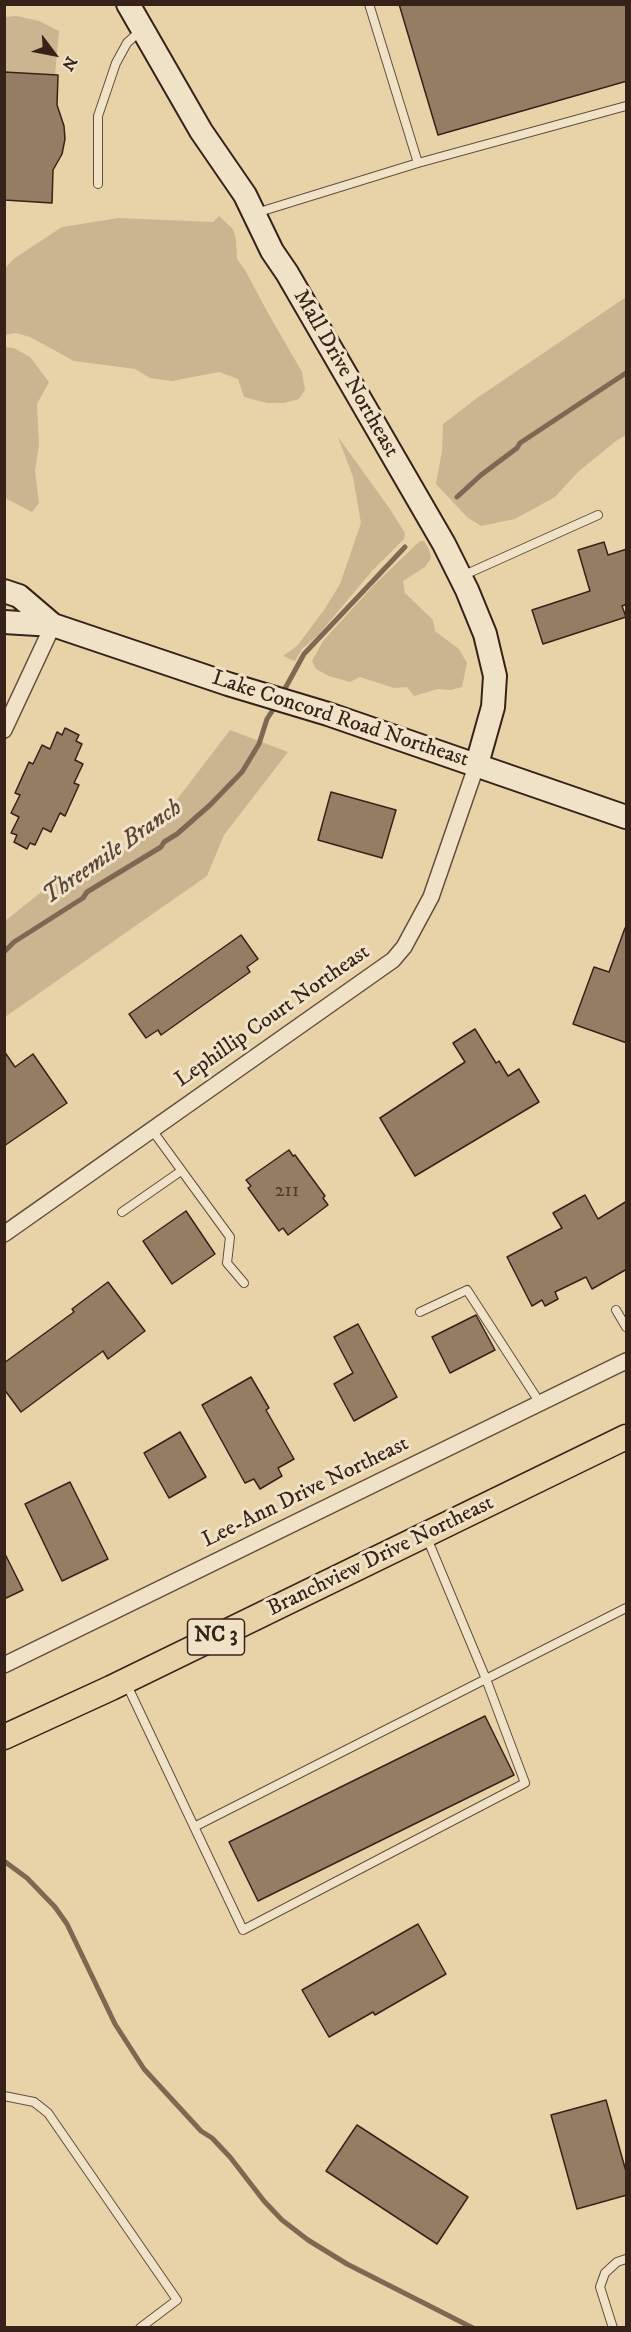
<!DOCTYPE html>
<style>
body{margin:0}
#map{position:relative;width:631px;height:2332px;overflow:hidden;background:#e8d3a8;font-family:"IM FELL DW Pica",serif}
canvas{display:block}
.frame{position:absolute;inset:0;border:6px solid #37221a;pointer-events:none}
.north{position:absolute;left:24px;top:24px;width:60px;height:60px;-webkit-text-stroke:4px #f0e2c6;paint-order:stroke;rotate:122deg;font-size:16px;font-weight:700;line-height:24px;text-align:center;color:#37221a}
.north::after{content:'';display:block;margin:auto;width:21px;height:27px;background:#37221a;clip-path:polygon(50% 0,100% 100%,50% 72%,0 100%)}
</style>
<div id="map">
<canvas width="631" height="2332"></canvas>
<div class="frame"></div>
<div class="north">N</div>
</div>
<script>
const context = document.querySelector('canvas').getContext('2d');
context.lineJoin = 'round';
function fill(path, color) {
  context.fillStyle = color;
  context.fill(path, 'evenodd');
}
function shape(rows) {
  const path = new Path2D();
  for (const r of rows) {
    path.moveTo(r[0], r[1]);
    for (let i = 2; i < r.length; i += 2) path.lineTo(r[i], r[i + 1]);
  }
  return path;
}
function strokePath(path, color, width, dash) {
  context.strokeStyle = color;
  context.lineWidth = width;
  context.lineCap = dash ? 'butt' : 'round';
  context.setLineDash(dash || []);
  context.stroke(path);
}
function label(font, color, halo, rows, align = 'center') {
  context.font = font + ' "IM FELL DW Pica",serif';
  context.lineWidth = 6;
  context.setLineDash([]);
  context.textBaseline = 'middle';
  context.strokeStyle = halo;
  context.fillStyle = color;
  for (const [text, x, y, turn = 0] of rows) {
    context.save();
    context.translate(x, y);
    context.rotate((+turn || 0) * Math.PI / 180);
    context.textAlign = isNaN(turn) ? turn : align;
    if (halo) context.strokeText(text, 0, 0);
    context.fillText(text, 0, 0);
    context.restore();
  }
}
const green = shape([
 [17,16,39,21,59,31,55,75,5,72,4,17],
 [219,216,233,229,236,239,237,259,245,270,268,313,302,372,305,390,299,399,284,403,267,403,244,397,238,379,219,372,172,381,150,378,135,369,74,361,30,337,16,333,5,335,5,268,15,258,62,227,118,218,213,222],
 [626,297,626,435,616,441,578,472,555,497,515,519,481,526,467,517,436,484,442,451,443,424,477,398],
 [5,347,14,348,30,357,49,382,37,404,39,444,35,471,39,503,32,512,5,498],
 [338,437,390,509,405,533,404,539,372,571,319,634,302,649,295,661,283,656,297,646,324,610,340,584,361,523,353,477],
 [420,541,424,541,429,549,431,558,425,567,403,581,405,593,433,620,435,631,459,649,467,663,462,687,451,690,438,689,414,696,407,687,394,688,360,677,350,682,329,676,316,669,312,661,323,641,374,585],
 [230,730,288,752,224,835,207,876,5,1017,5,921,55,881,121,853,175,802]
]);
const stream = shape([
 [457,497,481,475,517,448,520,443,626,373],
 [282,694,304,654,405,547],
 [4,952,14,942,83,898,87,892,161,847,164,842,177,834,210,805,242,772,259,744,267,719,276,705],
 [4,1861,27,1878,55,1907,67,1924,115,2024,144,2069,201,2131,212,2138,230,2157,264,2201,282,2220,308,2240,347,2264,473,2328]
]);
const building = shape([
 [399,4,627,4,627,81,438,135,399,4],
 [4,72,58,75,57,105,64,126,65,139,62,154,53,170,52,203,4,200,4,72],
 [604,542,608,555,627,549,627,604,622,606,626,617,543,644,532,610,590,591,578,550,604,542],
 [65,728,79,735,76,741,82,744,75,760,83,764,74,783,79,785,65,816,60,813,51,832,43,828,35,845,30,843,27,849,14,842,17,835,11,833,19,817,11,813,20,795,15,793,29,762,33,764,42,745,50,749,57,732,62,735,65,728],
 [331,792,396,810,382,858,318,840,331,792],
 [625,928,627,929,627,1043,573,1024,594,967,609,972,625,928],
 [241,935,258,959,247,967,250,972,161,1035,158,1030,146,1038,129,1014,241,935],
 [475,1029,496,1063,499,1061,508,1076,519,1069,539,1102,415,1176,380,1118,465,1062,453,1043,475,1029],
 [4,1051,15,1067,33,1054,67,1103,4,1146,4,1051],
 [289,1150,293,1156,295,1155,325,1196,323,1198,328,1205,288,1235,283,1228,279,1231,248,1188,251,1186,246,1180,289,1150],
 [585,1195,598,1219,627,1201,627,1269,592,1289,586,1277,555,1292,558,1299,545,1306,542,1300,532,1306,507,1257,562,1228,553,1213,585,1195],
 [186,1211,215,1254,172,1284,143,1241,186,1211],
 [108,1282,145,1331,108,1359,103,1351,21,1412,4,1389,4,1363,74,1312,72,1309,108,1282],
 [476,1315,495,1350,450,1373,432,1337,476,1315],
 [358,1324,397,1397,354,1421,334,1384,353,1373,334,1337,358,1324],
 [251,1377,269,1408,266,1410,294,1459,278,1468,282,1476,260,1489,254,1479,245,1483,202,1405,251,1377],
 [180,1432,206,1477,169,1498,144,1453,180,1432],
 [70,1482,108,1559,62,1581,25,1504,70,1482],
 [4,1552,23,1590,4,1599,4,1552],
 [485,1716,514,1775,258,1901,229,1842,485,1716],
 [418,1924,446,1974,375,2015,373,2012,329,2037,302,1990,418,1924],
 [606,2100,627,2175,627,2195,577,2209,551,2115,606,2100],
 [357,2125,468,2197,437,2244,326,2171,357,2125]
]);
const lane = shape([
 [369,4,418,163],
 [98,184,98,116,116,63,127,43,141,30],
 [256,213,418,163,626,106],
 [462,576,598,515],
 [152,1130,230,1237,227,1263,244,1283],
 [122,1212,181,1171],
 [616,1310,626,1327],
 [420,1312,467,1290,540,1403],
 [126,1683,243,1930,525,1783,486,1679,427,1538],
 [194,1827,626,1608],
 [4,2096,34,2102,48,2113,177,2300,140,2328],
 [613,2328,600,2287,605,2273,617,2262,626,2259]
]);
const street = shape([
 [4,730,53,625],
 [4,1234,393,960,404,947,431,897,477,764],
 [4,1665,626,1361]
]);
const secondary = shape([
 [128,4,201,131,245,195,272,251,287,273,444,544,467,590,485,634,495,676,493,707,477,764],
 [4,591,19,596,53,625],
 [4,622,53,625,228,684,328,714,626,817]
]);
const primary = shape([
 [4,1737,111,1688,626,1437]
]);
const numberNames = [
 ["211",287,1192]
];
const shields = [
 [216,1637,57]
];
const shieldNames = [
 ["NC 3",216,1637]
];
const streetNames = [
 ["Mall Drive Northeast",345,374,60],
 ["Lake Concord Road Northeast",340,720,18],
 ["Lephillip Court Northeast",273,1017,-35],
 ["Lee-Ann Drive Northeast",306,1493,-26],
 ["Branchview Drive Northeast",381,1557,-26]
];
const waterNames = [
 ["Threemile Branch",113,853,-35]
];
fill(green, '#cab590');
strokePath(stream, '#7d6852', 5);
fill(building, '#937e64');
strokePath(building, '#37221a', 1.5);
strokePath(lane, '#634e3e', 10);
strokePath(street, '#634e3e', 18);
strokePath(secondary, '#37221a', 26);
strokePath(primary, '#37221a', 27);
strokePath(lane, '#f0e2c6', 8);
strokePath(street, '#f0e2c6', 15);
strokePath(secondary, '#f0e2c6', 22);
strokePath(primary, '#e8d3a8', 24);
label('20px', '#4e392c', null, numberNames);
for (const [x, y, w] of shields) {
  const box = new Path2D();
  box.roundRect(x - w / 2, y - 18, w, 36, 4.5);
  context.fillStyle = '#f0e2c6';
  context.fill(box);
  strokePath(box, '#37221a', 1.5);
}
label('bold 21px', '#37221a', null, shieldNames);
label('22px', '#37221a', '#f0e2c6', streetNames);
label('italic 24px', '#5a4536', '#f0e2c6', waterNames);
</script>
